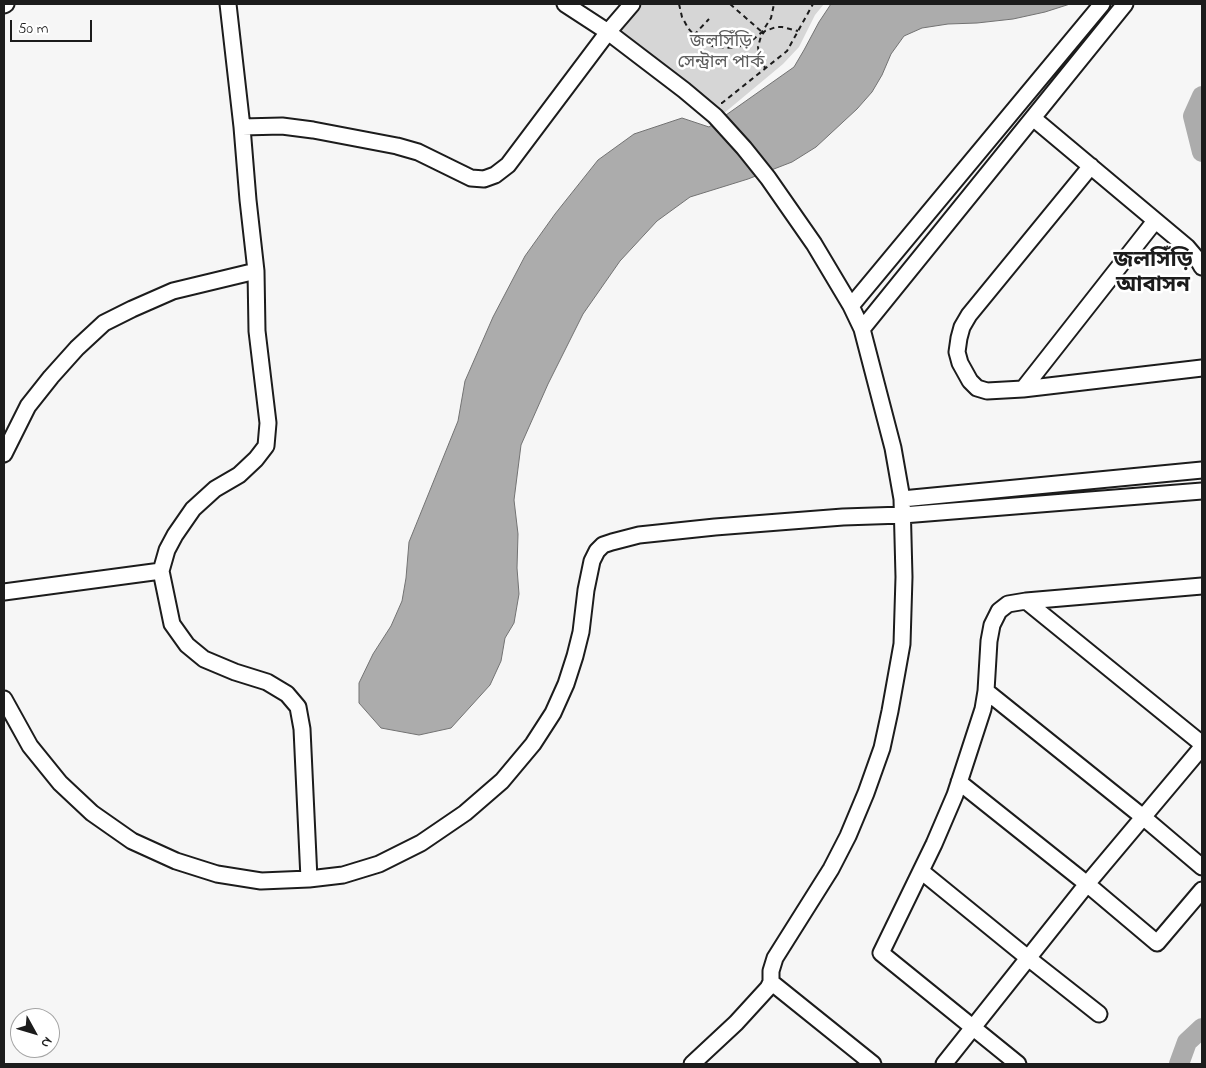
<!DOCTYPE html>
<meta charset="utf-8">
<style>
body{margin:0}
#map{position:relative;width:1206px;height:1068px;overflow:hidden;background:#f6f6f6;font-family:"Indie Flower",sans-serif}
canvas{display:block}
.frame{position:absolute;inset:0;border:5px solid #1c1c1c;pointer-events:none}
.north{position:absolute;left:10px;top:1008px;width:50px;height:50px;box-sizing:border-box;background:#fff;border:1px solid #a4a4a4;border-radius:50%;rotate:129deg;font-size:14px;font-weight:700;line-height:20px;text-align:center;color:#1c1c1c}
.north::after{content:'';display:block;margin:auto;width:18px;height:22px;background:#1c1c1c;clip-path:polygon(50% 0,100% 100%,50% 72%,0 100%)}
.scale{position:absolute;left:10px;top:20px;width:82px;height:22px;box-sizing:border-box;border:2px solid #1c1c1c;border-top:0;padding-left:6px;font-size:15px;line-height:18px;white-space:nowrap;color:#1c1c1c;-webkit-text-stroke:4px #fff;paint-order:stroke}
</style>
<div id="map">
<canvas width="1206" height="1068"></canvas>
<div class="frame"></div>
<div class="north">N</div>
<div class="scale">50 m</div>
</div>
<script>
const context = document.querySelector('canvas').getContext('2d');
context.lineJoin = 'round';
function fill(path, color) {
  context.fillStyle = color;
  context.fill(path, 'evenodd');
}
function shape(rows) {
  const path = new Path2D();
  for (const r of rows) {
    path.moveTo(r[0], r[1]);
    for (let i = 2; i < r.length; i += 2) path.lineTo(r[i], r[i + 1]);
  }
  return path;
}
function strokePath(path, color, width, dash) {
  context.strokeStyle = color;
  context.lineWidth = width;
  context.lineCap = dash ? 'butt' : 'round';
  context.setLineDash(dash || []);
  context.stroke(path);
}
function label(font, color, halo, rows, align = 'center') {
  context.font = font + ' "Indie Flower","Noto Sans Bengali",sans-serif';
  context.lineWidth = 5;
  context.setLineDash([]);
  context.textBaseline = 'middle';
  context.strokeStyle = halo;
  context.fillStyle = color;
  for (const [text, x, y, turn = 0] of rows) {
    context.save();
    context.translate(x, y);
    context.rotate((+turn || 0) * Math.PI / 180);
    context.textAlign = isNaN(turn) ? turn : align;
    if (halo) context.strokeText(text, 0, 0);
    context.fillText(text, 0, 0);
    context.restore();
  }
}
const green = shape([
 [638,4,824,4,815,15,799,47,783,64,723,114,614,33]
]);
const water = shape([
 [831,4,1070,4,1045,12,1013,19,977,23,948,24,922,28,904,36,891,54,882,75,872,92,857,109,816,147,792,162,748,179,690,197,657,221,620,261,583,314,548,384,521,445,514,500,518,534,517,568,519,594,514,623,505,638,501,661,490,685,451,728,419,735,381,728,359,703,359,683,373,654,391,626,402,601,406,578,409,542,458,421,465,381,493,317,525,256,555,214,598,160,634,134,682,118,709,127,794,67,804,50,819,22,831,4]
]);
const river = shape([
 [1202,96,1193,116,1202,152],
 [1179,1064,1187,1042,1202,1028]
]);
const path = shape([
 [679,4,682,17,688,28,694,35,705,43,715,47,726,48,738,47,749,43,762,32,771,18,774,4],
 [730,4,762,32],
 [694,35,709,19],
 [765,68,759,54,758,47,761,36,765,31,776,27,782,27,798,31],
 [721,103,722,103,787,51,813,4]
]);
const minor = shape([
 [228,4,242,127,248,200,256,271,257,331,268,423,266,446,256,459,239,475,215,489,193,509,175,535,167,550,161,571,172,624,187,645,204,659,235,672,267,682,287,694,298,707,302,729,309,879],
 [565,4,608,32,684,90,715,116,744,148,768,178,814,244,851,306,862,329,893,448,902,499,904,577,902,644,890,711,882,748,866,793,848,836,831,869,775,958,771,971,771,982,768,988,736,1023,692,1064],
 [4,5,6,4],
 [1033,118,1187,247,1198,260,1202,267],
 [242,127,282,126,313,130,397,146,418,152,471,178,484,179,495,175,508,165,608,32,632,4],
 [1091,166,969,315,962,327,959,338,957,352,960,363,970,381,977,388,987,391,1023,389,1202,368],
 [851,306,1102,4],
 [862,329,1125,4],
 [1023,389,1155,221],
 [4,454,28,406,51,377,77,348,104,323,132,309,173,291,256,271],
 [902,499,1202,470],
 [4,592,161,571],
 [1026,601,1202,744],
 [986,691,1143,817,1202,867],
 [4,699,30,746,60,783,92,813,132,841,176,861,217,874,261,881,309,879,343,875,379,864,421,843,465,813,502,781,533,744,553,713,566,684,575,656,581,632,586,590,592,561,597,551,603,545,612,542,639,535,715,527,843,517,903,515,1202,491],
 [959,782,1087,884,1157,943,1202,890],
 [921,871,1028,958,1099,1014],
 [771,982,873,1064],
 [944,1064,1087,884,1202,747],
 [1018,1064,881,953,934,844,955,795,983,709,986,691,989,641,992,625,999,611,1008,604,1026,601,1202,586]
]);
const parkNames = [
 ["জলসিঁড়ি",721,43],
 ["সেন্ট্রাল পার্ক",721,64]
];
const districtNames = [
 ["জলসিঁড়ি",1153,262],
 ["আবাসন",1153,287]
];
fill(green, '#d6d6d6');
fill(water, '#acacac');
strokePath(water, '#727272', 1);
strokePath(river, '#acacac', 20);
strokePath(minor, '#1c1c1c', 19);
strokePath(path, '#1c1c1c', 2, [5, 4]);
strokePath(minor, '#fff', 15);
label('18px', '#5d5d5d', '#fff', parkNames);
label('bold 22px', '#1c1c1c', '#fff', districtNames);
</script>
